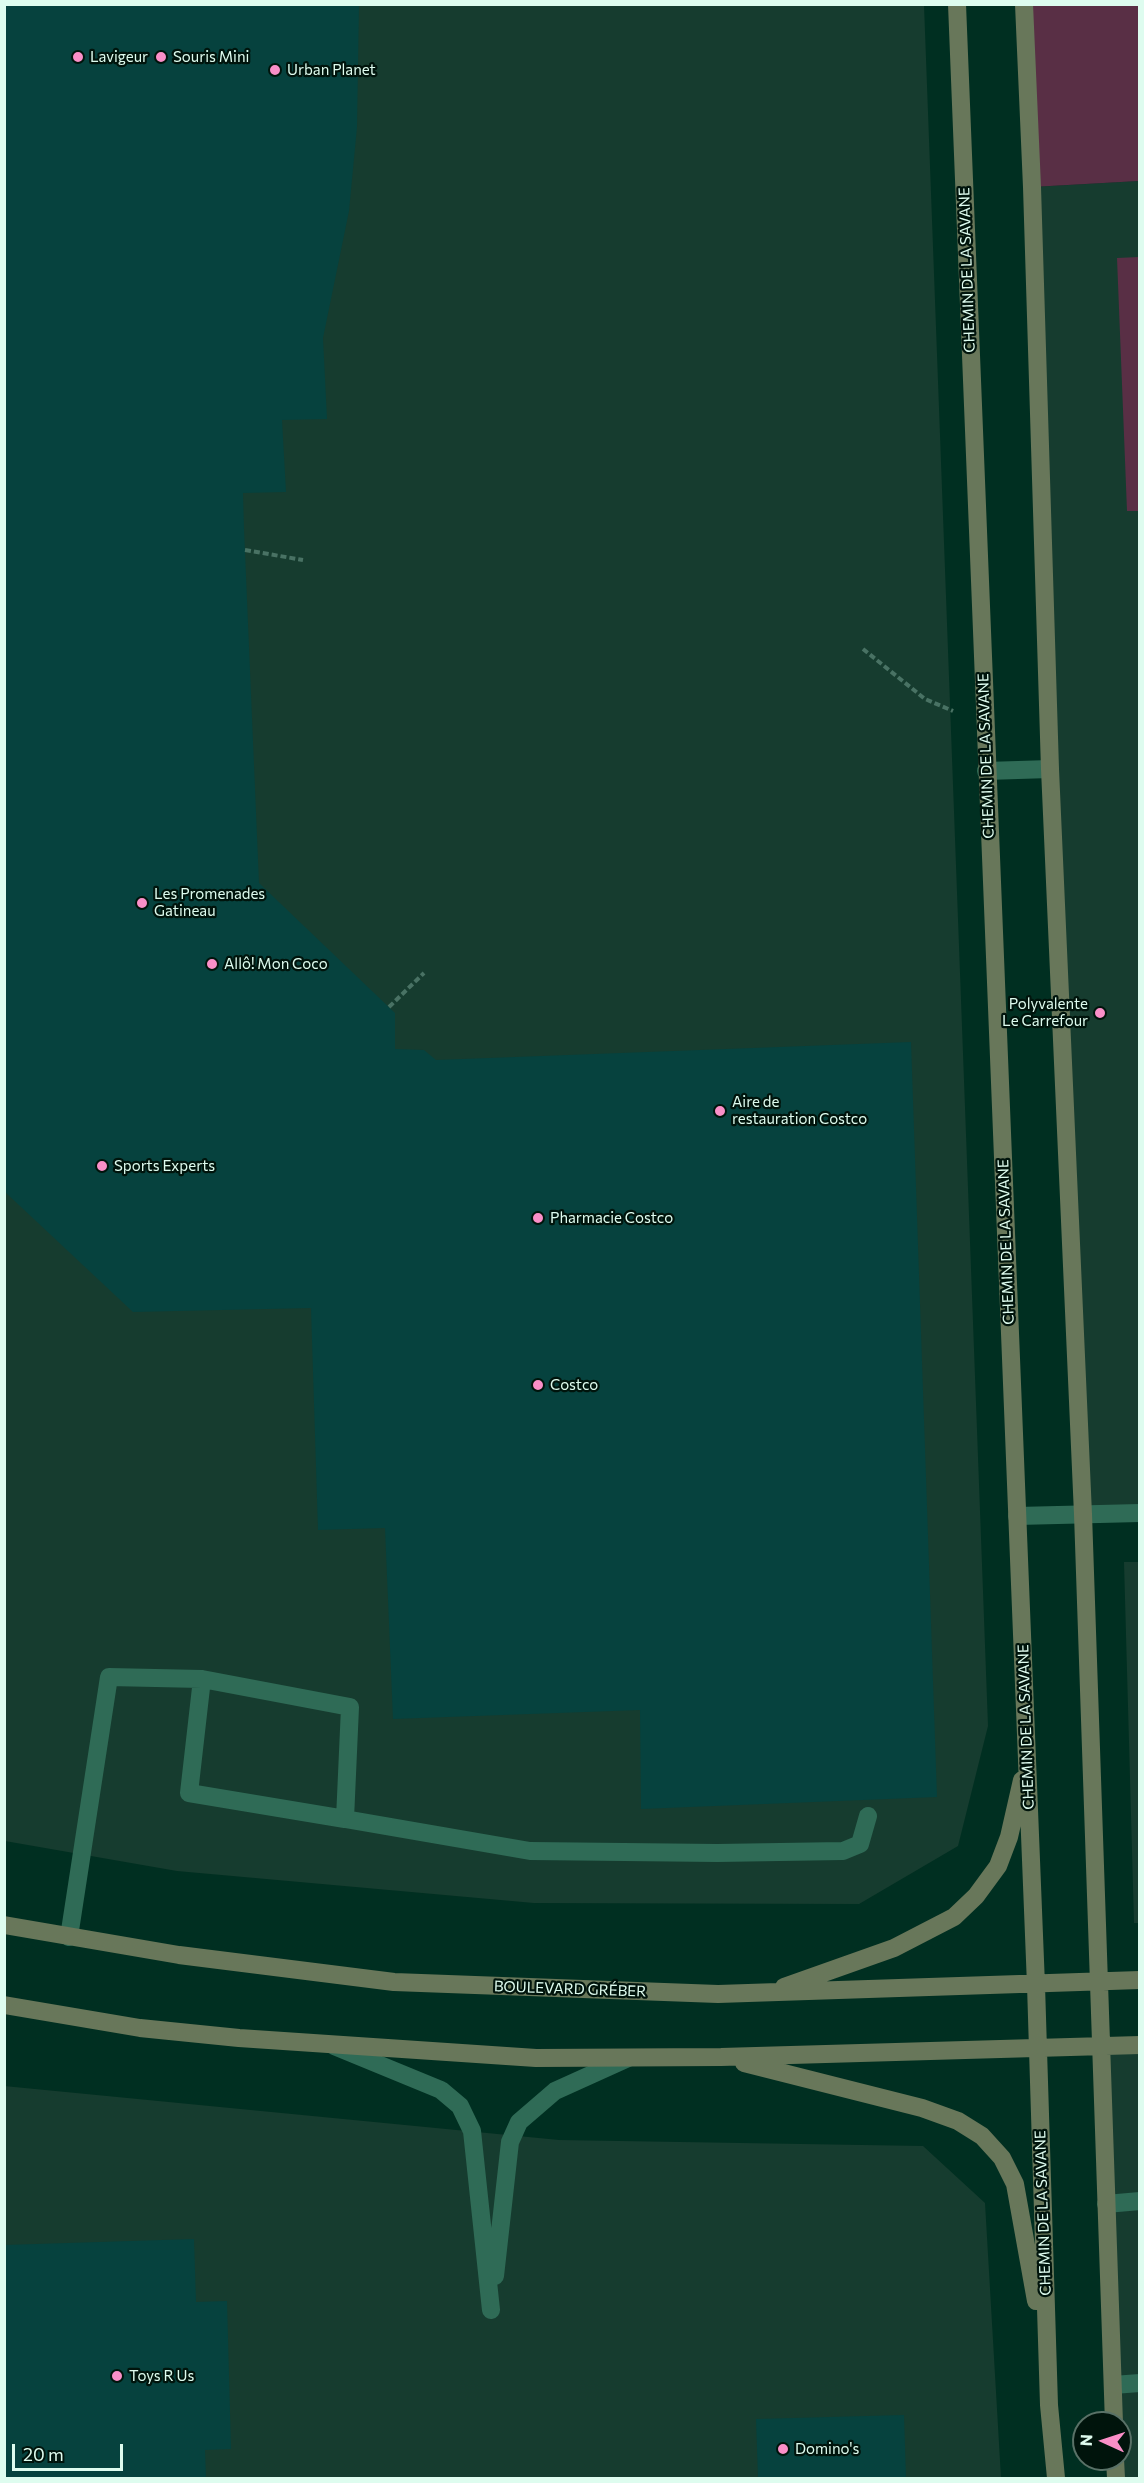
<!DOCTYPE html>
<meta charset="utf-8">
<style>
body{margin:0}
#map{position:relative;width:1144px;height:2483px;overflow:hidden;background:#002f21;font-family:Commissioner,sans-serif}
canvas{display:block}
.frame{position:absolute;inset:0;border:6px solid #defcef;pointer-events:none}
.north{position:absolute;left:1072px;top:2411px;width:60px;height:60px;box-sizing:border-box;background:#00140c;border:2px solid #597167;border-radius:50%;rotate:273deg;font-size:16px;font-weight:700;line-height:24px;text-align:center;color:#defcef}
.north::after{content:'';display:block;margin:auto;width:21px;height:27px;background:#fa8fc8;clip-path:polygon(50% 0,100% 100%,50% 72%,0 100%)}
.scale{position:absolute;left:12px;top:2444px;width:111px;height:27px;box-sizing:border-box;border:3px solid #defcef;border-top:0;padding-left:8px;font-size:18px;line-height:21px;white-space:nowrap;color:#defcef;-webkit-text-stroke:4px #00140c;paint-order:stroke}
</style>
<div id="map">
<canvas width="1144" height="2483"></canvas>
<div class="frame"></div>
<div class="north">N</div>
<div class="scale">20 m</div>
</div>
<script>
const context = document.querySelector('canvas').getContext('2d');
context.lineJoin = 'round';
function fill(path, color) {
  context.fillStyle = color;
  context.fill(path, 'evenodd');
}
function shape(rows) {
  const path = new Path2D();
  for (const r of rows) {
    path.moveTo(r[0], r[1]);
    for (let i = 2; i < r.length; i += 2) path.lineTo(r[i], r[i + 1]);
  }
  return path;
}
function strokePath(path, color, width, dash) {
  context.strokeStyle = color;
  context.lineWidth = width;
  context.lineCap = dash ? 'butt' : 'round';
  context.setLineDash(dash || []);
  context.stroke(path);
}
function label(font, color, halo, rows, align = 'center') {
  context.font = font + ' Commissioner,sans-serif';
  context.lineWidth = 4.5;
  context.setLineDash([]);
  context.textBaseline = 'middle';
  context.strokeStyle = halo;
  context.fillStyle = color;
  for (const [text, x, y, turn = 0] of rows) {
    context.save();
    context.translate(x, y);
    context.rotate((+turn || 0) * Math.PI / 180);
    context.textAlign = isNaN(turn) ? turn : align;
    if (halo) context.strokeText(text, 0, 0);
    context.fillText(text, 0, 0);
    context.restore();
  }
}
const built = shape([
 [4,5,924,5,988,1726,958,1846,859,1904,534,1903,177,1871,5,1841],
 [1139,181,1139,1513,1083,1514,1032,187],
 [1124,1562,1140,1562,1139,1923,1134,1923],
 [1139,2045,1139,2478,1116,2478,1120,2459,1120,2423,1100,2047],
 [4,2086,559,2140,923,2146,985,2203,1001,2478,5,2478]
]);
const green = shape([
 [1025,5,1139,5,1139,181,1032,187],
 [1139,257,1139,511,1127,511,1117,258]
]);
const building = shape([
 [4,4,359,4,357,127,349,211,323,338,327,419,282,420,286,492,243,493,244,529,259,883,395,1013,395,1049,424,1050,436,1060,911,1042,937,1797,641,1809,640,1710,393,1719,385,1528,318,1530,311,1308,133,1312,4,1191],
 [194,2239,196,2302,227,2301,231,2449,205,2450,206,2478,4,2478,4,2245],
 [904,2415,906,2478,758,2478,756,2419]
]);
const path = shape([
 [245,550,303,560],
 [863,649,925,699,953,711],
 [389,1007,424,973]
]);
const lane = shape([
 [986,771,1050,769],
 [345,1819,530,1851,717,1853,843,1851,860,1844,868,1816],
 [69,1937,109,1677,202,1679,350,1707,345,1819,189,1793,202,1679],
 [334,2046,441,2090,460,2106,472,2131,491,2310],
 [1106,2204,1140,2201],
 [495,2276,510,2142,519,2122,555,2091,628,2058],
 [1113,2385,1140,2383]
]);
const street = shape([
 [1017,1516,1140,1513]
]);
const secondary = shape([
 [957,4,1036,1985,1049,2405,1056,2478],
 [1024,4,1032,187,1050,769,1083,1514,1114,2423],
 [4,1925,179,1955,394,1982,718,1994,1140,1980],
 [784,1987,894,1948,954,1917,976,1896,998,1866,1009,1837,1022,1780],
 [4,2005,140,2028,239,2038,536,2058,721,2057,1140,2045],
 [744,2063,922,2108,958,2121,982,2136,1002,2158,1015,2184,1036,2301],
 [1115,2459,1116,2478]
]);
const markers = [
 [78,57,6,"#fa8fc8"],
 [161,57,6,"#fa8fc8"],
 [275,70,6,"#fa8fc8"],
 [142,903,6,"#fa8fc8"],
 [212,964,6,"#fa8fc8"],
 [1100,1013,6,"#fa8fc8"],
 [720,1111,6,"#fa8fc8"],
 [102,1166,6,"#fa8fc8"],
 [538,1218,6,"#fa8fc8"],
 [538,1385,6,"#fa8fc8"],
 [117,2376,6,"#fa8fc8"],
 [783,2449,6,"#fa8fc8"]
];
const poiNames = [
 ["Lavigeur",90,57],
 ["Souris Mini",173,57],
 ["Urban Planet",287,70],
 ["Les Promenades",154,894],
 ["Gatineau",154,911],
 ["Allô! Mon Coco",224,964],
 ["Polyvalente",1088,1004,"right"],
 ["Le Carrefour",1088,1021,"right"],
 ["Aire de",732,1102],
 ["restauration Costco",732,1119],
 ["Sports Experts",114,1166],
 ["Pharmacie Costco",550,1218],
 ["Costco",550,1385],
 ["Toys R Us",129,2376],
 ["Domino's",795,2449]
];
const streetNames = [
 ["CHEMIN DE LA SAVANE",967,270,-92],
 ["CHEMIN DE LA SAVANE",986,756,-92],
 ["CHEMIN DE LA SAVANE",1006,1242,-92],
 ["CHEMIN DE LA SAVANE",1026,1727,-92],
 ["BOULEVARD GRÉBER",570,1989,2],
 ["CHEMIN DE LA SAVANE",1043,2213,-92]
];
fill(built, '#163c2f');
fill(green, '#592f45');
fill(building, '#06423e');
strokePath(path, '#497264', 4, [6, 3]);
strokePath(lane, '#2f6b56', 18);
strokePath(street, '#2f6b56', 18);
strokePath(secondary, '#68775a', 18);
for (const [x, y, r, color] of markers) {
  const dot = new Path2D();
  dot.arc(x, y, r, 0, 2 * Math.PI);
  context.fillStyle = color;
  context.fill(dot);
  strokePath(dot, '#00140c', 2);
}
label('15px', '#defcef', '#00140c', poiNames, 'left');
label('15px', '#defcef', '#00140c', streetNames);
</script>
